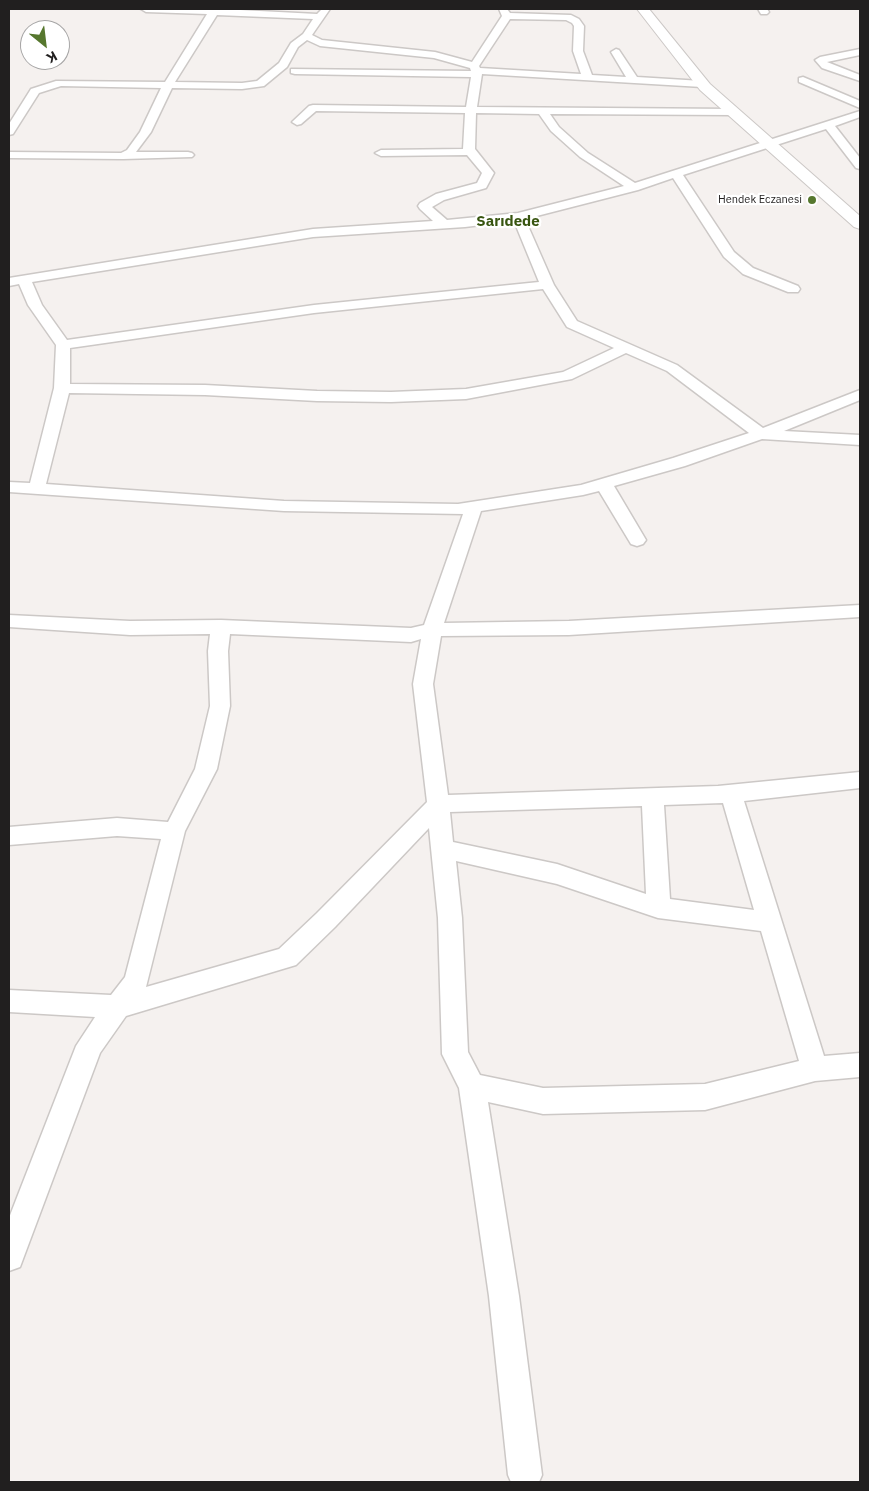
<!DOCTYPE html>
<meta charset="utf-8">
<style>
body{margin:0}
#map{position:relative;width:869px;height:1491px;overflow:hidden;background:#f5f1ef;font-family:"IBM Plex Sans",sans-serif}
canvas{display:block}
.frame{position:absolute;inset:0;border:10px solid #211f1f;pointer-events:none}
.north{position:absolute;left:20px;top:20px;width:50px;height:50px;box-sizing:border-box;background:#fff;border:1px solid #a6a5a5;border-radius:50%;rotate:151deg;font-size:14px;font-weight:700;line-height:20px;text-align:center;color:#211f1f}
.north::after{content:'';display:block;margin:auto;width:18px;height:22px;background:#56772e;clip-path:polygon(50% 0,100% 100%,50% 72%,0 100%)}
</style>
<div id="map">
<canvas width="869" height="1491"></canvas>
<div class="frame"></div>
<div class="north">K</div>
</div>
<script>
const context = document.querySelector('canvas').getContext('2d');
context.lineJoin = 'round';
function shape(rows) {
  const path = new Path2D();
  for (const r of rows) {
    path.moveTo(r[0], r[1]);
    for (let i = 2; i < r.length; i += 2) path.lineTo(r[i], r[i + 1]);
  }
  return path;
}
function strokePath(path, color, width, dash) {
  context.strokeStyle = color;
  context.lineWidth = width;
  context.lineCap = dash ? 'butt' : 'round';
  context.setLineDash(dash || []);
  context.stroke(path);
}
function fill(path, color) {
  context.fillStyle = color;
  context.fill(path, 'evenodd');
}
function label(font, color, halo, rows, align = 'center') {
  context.font = font + ' "IBM Plex Sans",sans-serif';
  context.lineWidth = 4.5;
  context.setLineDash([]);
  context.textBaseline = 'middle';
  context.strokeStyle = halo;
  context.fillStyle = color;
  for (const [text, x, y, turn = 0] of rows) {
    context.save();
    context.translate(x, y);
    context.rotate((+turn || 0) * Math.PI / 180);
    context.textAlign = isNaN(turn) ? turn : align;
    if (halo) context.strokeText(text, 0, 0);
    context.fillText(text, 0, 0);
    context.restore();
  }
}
const street = shape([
 [141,9,221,9,317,14,322,9,330,9,312,35,322,40,435,52,472,62,502,16,499,9,507,9,510,13,571,15,579,19,584,26,583,51,592,75,626,77,611,52,616,49,619,50,637,77,702,81,707,84,702,87,482,74,477,107,733,109,738,112,733,115,550,114,559,127,588,153,635,183,860,111,860,117,835,126,860,158,860,169,856,168,826,129,683,175,734,252,753,268,798,286,800,289,798,292,788,292,743,274,724,257,673,178,638,190,525,219,554,285,577,321,677,365,763,428,860,390,860,400,784,431,860,435,860,445,762,439,685,466,614,486,646,540,643,544,637,546,631,544,599,491,583,495,481,511,444,623,569,621,860,605,860,617,569,635,441,636,433,684,448,795,718,786,860,772,860,788,744,801,824,1056,860,1053,860,1077,815,1081,705,1110,543,1114,488,1102,519,1296,542,1475,539,1482,511,1482,508,1475,489,1296,459,1088,442,1054,438,918,429,828,335,927,296,965,126,1016,100,1053,20,1267,9,1271,9,1218,76,1046,95,1017,9,1012,9,990,111,995,125,977,161,839,117,836,9,845,9,827,117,818,168,822,195,769,210,706,208,651,210,634,130,635,9,627,9,615,130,621,221,620,411,628,424,625,463,514,284,511,9,492,9,482,30,483,54,388,56,345,28,305,19,284,9,286,9,278,313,229,433,221,420,209,418,206,420,203,436,194,477,183,482,173,467,155,381,156,375,153,381,150,463,149,465,113,316,111,301,124,297,125,292,122,309,106,313,105,466,107,471,77,295,74,291,73,291,69,471,71,470,68,434,58,320,46,307,40,298,47,287,67,264,86,242,89,172,88,151,132,136,152,188,152,192,153,194,155,192,157,123,159,9,158,9,152,121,153,127,150,140,132,161,88,61,86,39,93,13,134,9,135,9,124,31,89,56,81,165,82,207,14,146,12,141,9],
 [217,15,313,19,303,34,291,43,279,63,257,81,242,83,175,82,217,15],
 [510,19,566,20,572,23,574,26,573,51,581,74,480,68,479,66,510,19],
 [476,113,539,114,551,131,580,157,624,186,518,213,447,220,432,207,444,200,486,188,494,173,475,149,476,113],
 [514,221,539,282,314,305,67,340,42,305,32,282,313,237,465,227,514,221],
 [543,289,567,327,614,348,563,372,466,389,391,392,317,391,205,385,70,384,70,348,314,313,543,289],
 [626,353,667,371,749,433,673,458,581,485,458,504,284,501,46,484,69,393,205,395,317,401,391,402,466,399,572,379,626,353],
 [230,634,411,642,421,639,413,684,427,802,317,913,279,949,146,987,185,831,217,769,230,706,228,651,230,634],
 [723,803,754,910,670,899,664,805,723,803],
 [642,806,646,894,557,864,453,842,450,812,642,806],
 [456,861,557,884,658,918,761,931,799,1061,705,1084,543,1088,480,1075,468,1052,462,918,456,861],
 [758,9,767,9,769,12,767,14,761,14,758,9],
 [860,49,860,55,827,62,860,75,860,81,822,68,815,60,820,57,860,49],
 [803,77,860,101,860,108,799,82,799,78,803,77]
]);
const secondary = shape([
 [637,9,649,9,710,84,860,216,860,229,854,227,700,90,637,9]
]);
const markers = [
 [812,200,5,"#56772e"]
];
const farPoinames = [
 ["Hendek Eczanesi",802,200]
];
const farDistrictnames = [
 ["Sarıdede",508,222]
];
strokePath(street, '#ccc8c6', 3);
strokePath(secondary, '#ccc8c6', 2);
fill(street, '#fff');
fill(secondary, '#fff');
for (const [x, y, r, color] of markers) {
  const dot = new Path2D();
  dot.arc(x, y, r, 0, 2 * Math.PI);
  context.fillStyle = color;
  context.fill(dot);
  strokePath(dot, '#fff', 2);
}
label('11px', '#211f1f', '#fff', farPoinames, 'right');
label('bold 15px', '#385510', '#fff', farDistrictnames);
</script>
